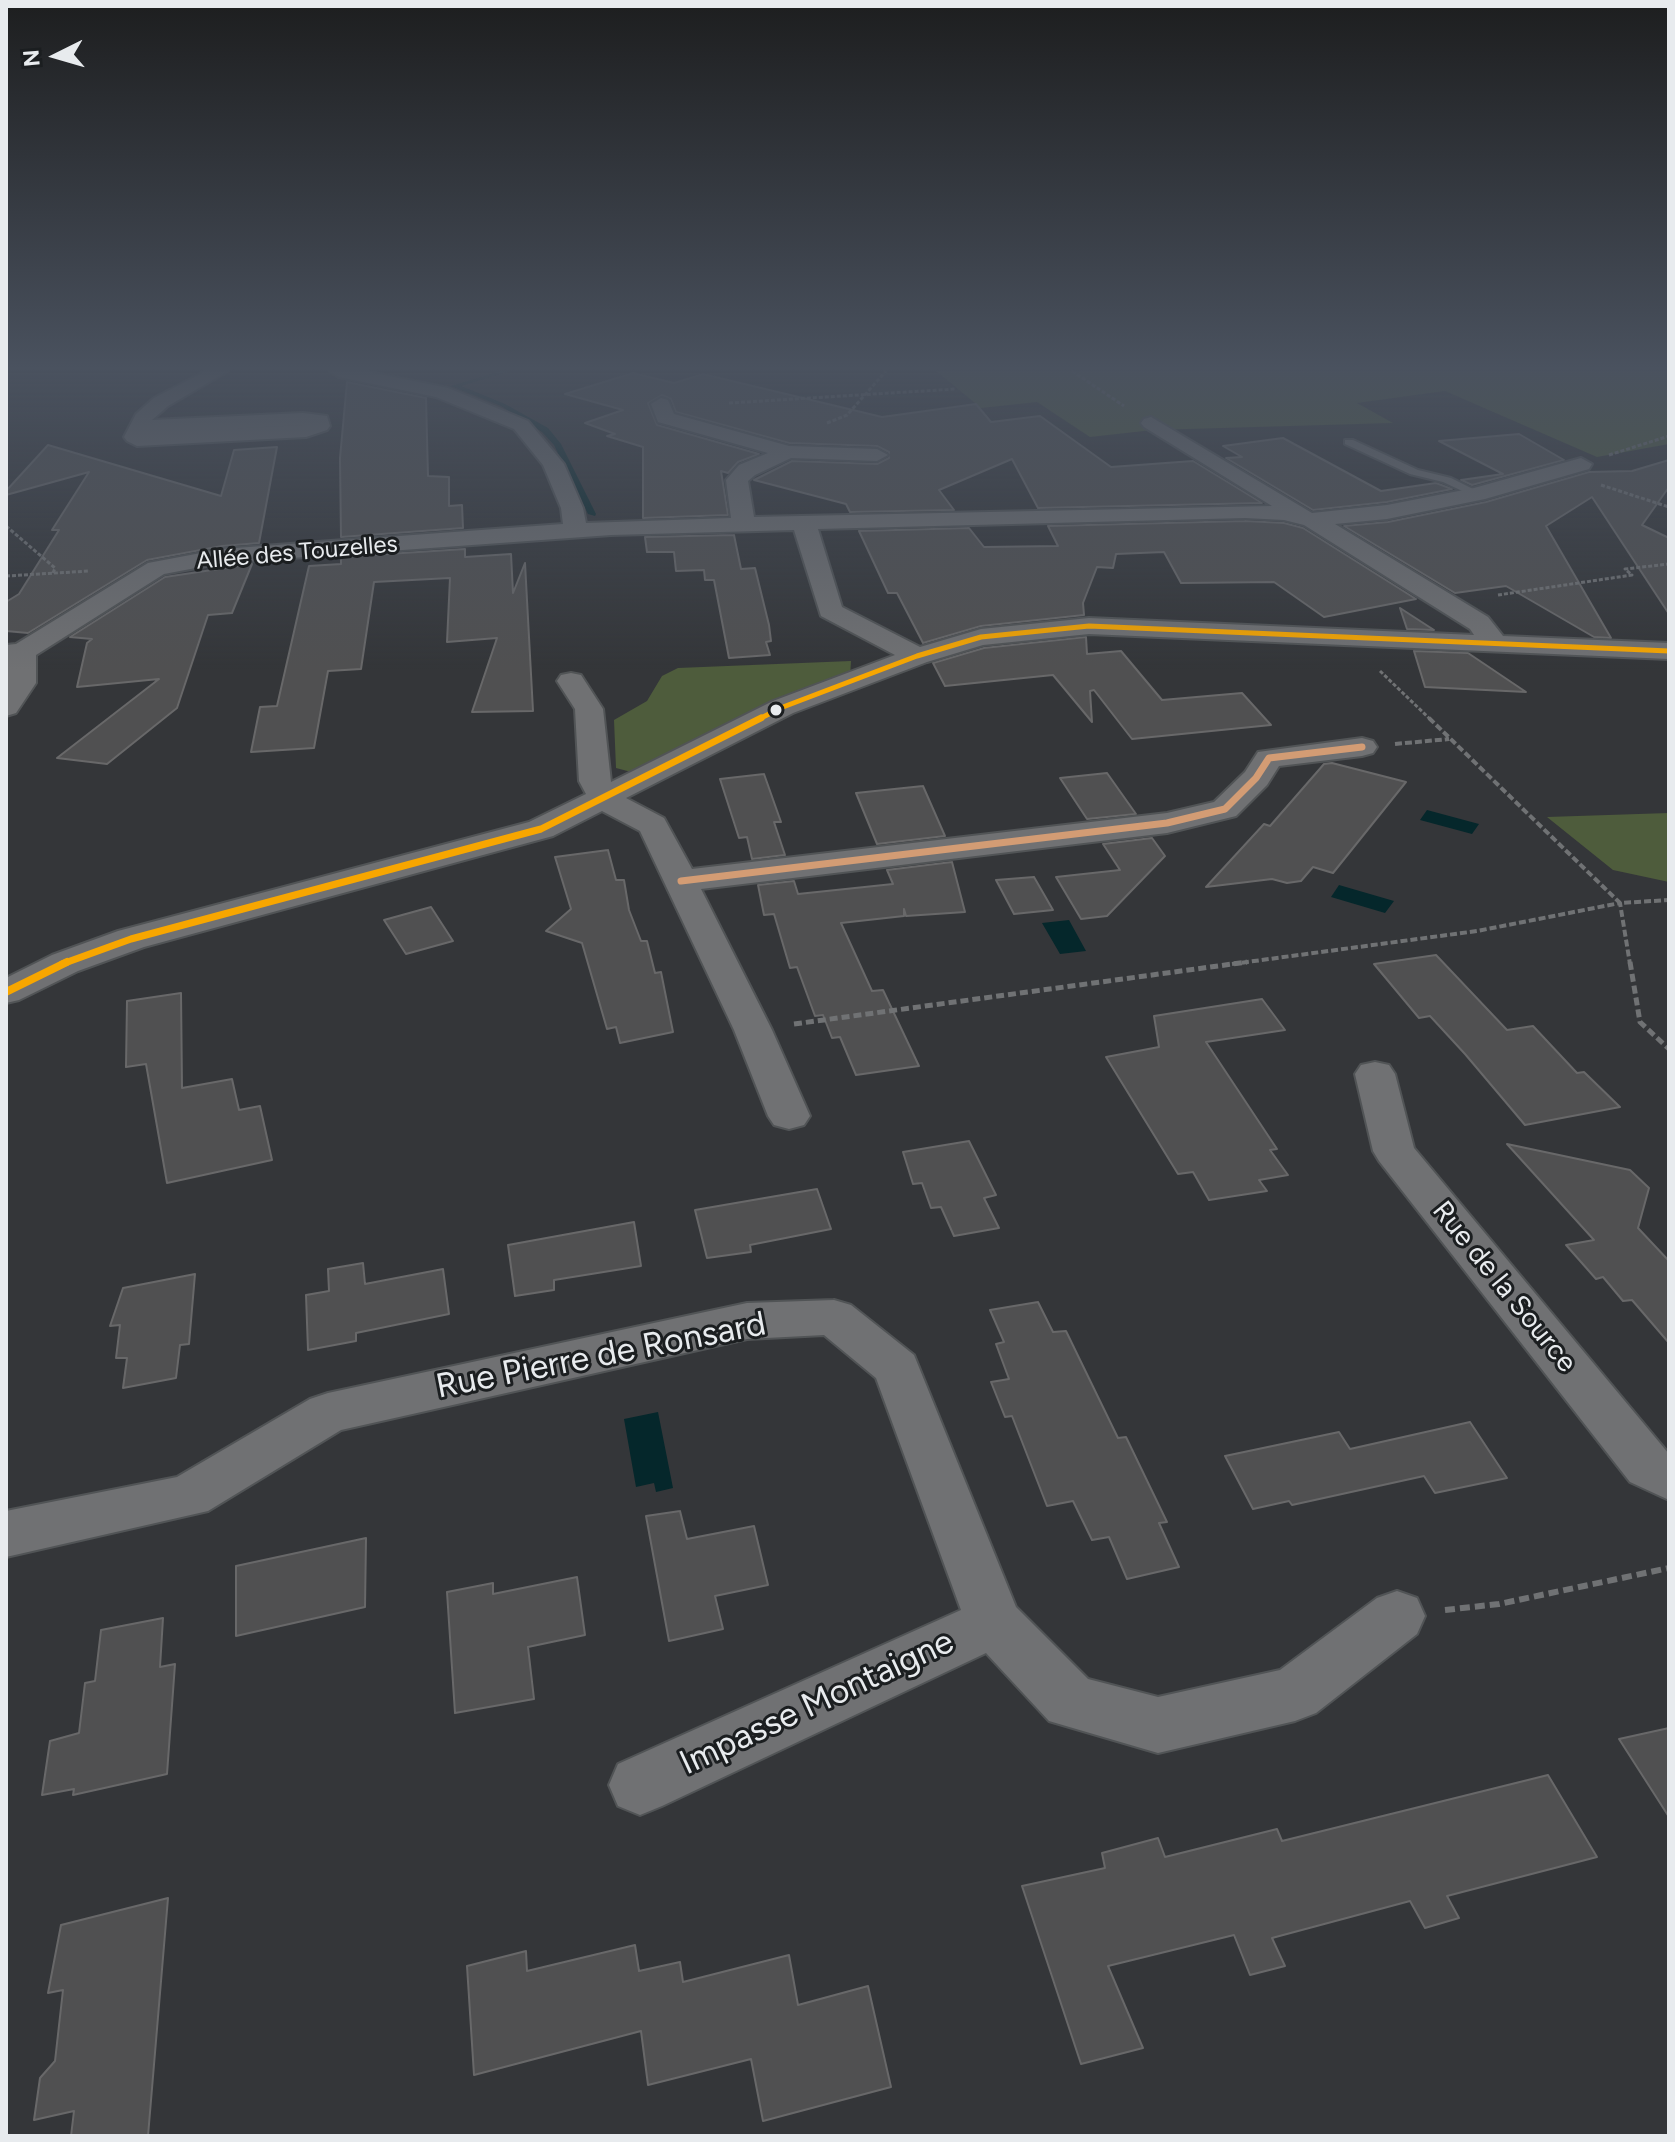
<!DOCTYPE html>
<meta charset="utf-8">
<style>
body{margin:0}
#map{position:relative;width:1675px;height:2142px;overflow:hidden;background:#343639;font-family:Figtree,sans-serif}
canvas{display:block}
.frame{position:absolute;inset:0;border:8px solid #e8ebee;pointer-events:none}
.north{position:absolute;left:16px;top:16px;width:80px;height:80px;-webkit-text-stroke:6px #1b1e20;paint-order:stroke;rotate:265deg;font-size:22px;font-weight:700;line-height:32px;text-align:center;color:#e8ebee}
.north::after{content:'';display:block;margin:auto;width:28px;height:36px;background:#e8ebee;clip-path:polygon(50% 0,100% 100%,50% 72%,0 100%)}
</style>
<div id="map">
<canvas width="1675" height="2142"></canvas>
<div class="frame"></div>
<div class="north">N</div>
</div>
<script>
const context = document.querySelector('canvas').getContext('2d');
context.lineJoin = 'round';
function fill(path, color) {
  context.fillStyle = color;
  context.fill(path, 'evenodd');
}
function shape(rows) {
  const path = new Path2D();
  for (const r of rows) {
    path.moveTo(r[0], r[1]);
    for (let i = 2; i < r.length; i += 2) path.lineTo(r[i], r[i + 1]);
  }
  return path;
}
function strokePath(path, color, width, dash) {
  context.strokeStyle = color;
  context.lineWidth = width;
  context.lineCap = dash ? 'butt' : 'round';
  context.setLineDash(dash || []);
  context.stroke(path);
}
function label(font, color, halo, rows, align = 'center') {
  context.font = font + ' Figtree,sans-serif';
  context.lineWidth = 6;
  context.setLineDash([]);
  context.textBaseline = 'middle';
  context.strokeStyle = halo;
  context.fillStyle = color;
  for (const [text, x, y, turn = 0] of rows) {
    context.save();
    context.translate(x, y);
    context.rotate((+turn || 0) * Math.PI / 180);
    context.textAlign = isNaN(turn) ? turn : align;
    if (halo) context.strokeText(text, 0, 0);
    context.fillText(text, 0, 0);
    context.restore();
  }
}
const green = shape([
 [936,371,1669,371,1669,444,1597,457,1445,391,1357,403,1393,423,1153,430,1090,437,1037,402,981,408],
 [851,661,850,677,635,773,616,768,614,720,647,701,662,676,678,668],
 [1669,813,1669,882,1613,870,1547,817]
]);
const water = shape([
 [1427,810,1479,824,1472,834,1420,820],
 [1339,885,1394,901,1385,913,1331,897],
 [1069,920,1086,951,1060,954,1042,923],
 [658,1412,673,1488,656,1492,654,1483,636,1487,624,1419]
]);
const stream = shape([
 [501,371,510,371,461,386,505,404,548,428,561,444,596,514,595,516,588,514,554,445,542,432,501,406,451,386,501,371]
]);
const building = shape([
 [633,373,674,383,703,374,882,417,976,404,991,422,1040,416,1111,467,1193,461,1262,503,1038,508,1012,459,939,490,954,510,850,512,846,504,754,480,792,461,877,464,889,458,889,452,877,446,789,443,676,412,671,399,662,395,648,403,657,425,759,454,738,462,728,473,721,471,728,515,643,518,643,447,607,436,615,434,585,423,623,410,565,394,633,373],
 [347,382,426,398,428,476,449,477,449,506,462,505,463,528,341,537,340,458,347,382],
 [1519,434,1564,460,1472,485,1461,480,1503,474,1439,441,1519,434],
 [1283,438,1381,491,1436,483,1452,489,1387,502,1313,510,1226,458,1242,457,1223,446,1283,438],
 [48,445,221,496,234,450,277,447,259,543,222,546,147,560,28,633,6,631,6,602,19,594,59,530,52,530,89,472,6,495,6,491,48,445],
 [1669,460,1669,487,1642,525,1669,538,1669,614,1592,497,1546,526,1611,638,1594,637,1506,586,1455,593,1344,526,1388,522,1486,502,1589,472,1632,471,1669,460],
 [1245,521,1284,523,1303,528,1416,599,1324,617,1274,582,1181,583,1164,552,1116,554,1113,568,1097,567,1083,603,1084,615,981,626,923,643,897,593,888,593,859,531,969,528,984,547,1058,546,1048,526,1245,521],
 [734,535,741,569,755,568,769,625,771,641,766,642,770,655,729,658,714,580,705,580,704,570,676,571,674,552,647,552,645,537,734,535],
 [465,549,465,557,511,554,513,593,525,563,533,711,472,712,497,638,447,642,450,578,374,582,361,669,328,671,314,748,251,752,260,707,277,706,309,566,341,564,341,557,465,549],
 [252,564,232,613,208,615,177,708,107,764,57,758,159,679,77,687,87,643,92,639,70,637,165,577,252,564],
 [1400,608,1434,630,1407,629,1400,608],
 [1086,637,1087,654,1121,651,1162,700,1242,693,1271,725,1132,739,1094,690,1090,691,1092,722,1053,675,945,686,933,663,984,648,1086,637],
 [1414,651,1468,653,1526,692,1425,687,1414,651],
 [1332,763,1406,782,1333,873,1313,867,1301,881,1287,883,1272,879,1206,887,1264,824,1270,826,1324,764,1332,763],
 [1107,773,1136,814,1087,819,1060,778,1107,773],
 [764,774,781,822,774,822,785,855,752,859,747,837,739,838,720,779,764,774],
 [923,786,945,836,877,844,856,793,923,786],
 [1152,838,1165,856,1107,916,1081,919,1056,877,1120,870,1103,844,1152,838],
 [608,850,616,880,624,880,629,910,641,941,647,941,655,973,661,972,673,1032,620,1043,616,1027,607,1029,582,943,546,931,571,909,555,857,608,850],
 [952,862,965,912,906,916,904,909,904,916,841,923,872,991,883,990,919,1066,856,1075,840,1037,832,1038,823,1015,815,1016,797,967,790,968,774,914,764,915,758,885,794,881,798,894,893,884,887,870,952,862],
 [1034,877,1053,910,1014,914,996,880,1034,877],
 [431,907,453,941,406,954,384,920,431,907],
 [1436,955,1507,1030,1533,1026,1577,1073,1584,1072,1620,1107,1525,1125,1465,1054,1430,1016,1419,1018,1374,964,1436,955],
 [181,993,182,1088,232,1079,239,1110,260,1106,272,1160,167,1183,146,1064,126,1067,127,1001,181,993],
 [1262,999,1285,1030,1206,1042,1277,1149,1270,1150,1288,1175,1259,1180,1267,1191,1209,1200,1193,1172,1178,1174,1106,1057,1159,1047,1154,1016,1262,999],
 [969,1141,996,1195,984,1198,999,1228,954,1236,941,1207,931,1208,922,1183,913,1184,903,1152,969,1141],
 [1507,1144,1630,1170,1649,1188,1638,1228,1669,1261,1669,1343,1632,1300,1623,1301,1603,1277,1596,1279,1566,1245,1594,1240,1507,1144],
 [817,1189,831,1229,750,1245,751,1252,707,1258,695,1210,817,1189],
 [634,1222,641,1266,554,1280,554,1290,515,1296,508,1245,634,1222],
 [363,1263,365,1284,443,1269,449,1314,356,1333,356,1341,308,1350,306,1295,329,1291,328,1269,363,1263],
 [195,1274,189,1344,180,1345,176,1378,123,1388,127,1358,116,1358,120,1325,110,1326,123,1288,195,1274],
 [1038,1302,1053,1332,1066,1331,1118,1438,1126,1437,1167,1522,1159,1523,1179,1567,1127,1579,1109,1537,1092,1540,1073,1501,1047,1506,1012,1416,1005,1417,991,1382,1009,1379,996,1344,1004,1342,990,1310,1038,1302],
 [1470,1422,1507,1478,1435,1493,1424,1476,1292,1505,1289,1501,1253,1509,1225,1456,1339,1432,1350,1449,1470,1422],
 [680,1511,687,1539,754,1526,768,1585,715,1596,723,1629,669,1641,646,1516,680,1511],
 [366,1538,365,1607,236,1636,236,1566,366,1538],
 [577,1577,585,1635,528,1647,534,1699,455,1713,447,1592,493,1583,493,1594,577,1577],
 [163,1618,160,1667,175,1664,167,1774,73,1795,74,1789,42,1795,50,1741,79,1733,85,1683,95,1681,101,1630,163,1618],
 [1669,1728,1669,1817,1619,1739,1669,1728],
 [1548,1775,1597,1857,1447,1896,1459,1918,1425,1928,1410,1901,1272,1938,1285,1966,1250,1975,1234,1935,1108,1966,1143,2048,1081,2064,1022,1886,1105,1868,1102,1853,1158,1838,1165,1857,1277,1829,1282,1841,1548,1775],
 [168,1898,148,2136,71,2136,74,2111,34,2120,40,2078,55,2061,63,1990,48,1993,61,1925,168,1898],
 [635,1945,639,1971,680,1962,683,1982,789,1955,798,2005,868,1986,891,2087,763,2121,751,2059,648,2085,641,2031,474,2075,467,1966,526,1951,527,1971,635,1945]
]);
const pathFar3 = shape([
 [1072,371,1124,406],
 [729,403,955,389],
 [827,423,847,415,886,371],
 [1609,455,1669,436],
 [1601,485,1669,507],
 [6,526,55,568,53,573],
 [6,576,89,571],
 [1498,595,1632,575,1625,569,1669,564],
 [1380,671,1431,720]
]);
const pathFar2 = shape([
 [1429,718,1620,903,1669,900],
 [1395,744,1449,739],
 [1232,964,1477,931,1620,903,1630,964]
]);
const pathFar1 = shape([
 [1630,962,1640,1022,1669,1049],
 [794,1024,1247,962]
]);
const path = shape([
 [1445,1610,1499,1604,1669,1568]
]);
const lane = shape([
 [1345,440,1353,440,1418,470,1451,478,1483,494,1473,496,1443,482,1410,474,1345,444,1345,440]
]);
const street = shape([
 [206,371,228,371,168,406,152,420,303,413,327,416,330,426,327,430,306,437,137,446,127,441,124,437,136,414,154,398,206,371],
 [303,425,304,425,146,433,303,425],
 [330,371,364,371,448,388,528,421,564,464,583,508,586,523,731,518,726,480,739,465,768,453,658,422,651,404,661,398,668,400,674,414,789,446,877,449,888,455,877,461,791,458,755,475,748,481,754,517,1272,506,1144,427,1141,423,1144,419,1151,417,1312,513,1387,505,1474,488,1581,458,1592,464,1589,469,1485,499,1387,519,1335,524,1488,617,1503,636,1669,643,1669,659,1089,634,983,645,927,662,793,713,626,798,664,818,692,869,1167,813,1214,802,1245,772,1258,752,1362,738,1373,741,1377,747,1373,753,1362,756,1279,766,1267,785,1236,816,1167,833,701,889,772,1030,810,1116,804,1125,789,1129,774,1125,768,1116,734,1030,640,831,602,811,553,836,144,947,78,971,19,1000,6,1003,6,978,52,955,118,931,529,822,586,794,579,781,575,709,557,681,561,675,571,673,581,675,603,709,611,782,773,701,895,655,821,616,794,530,611,535,222,563,164,574,36,655,36,683,16,713,6,716,6,645,16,644,148,563,222,549,563,524,561,508,543,465,514,429,436,397,339,377,330,371],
 [1245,518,1284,520,1304,525,1470,629,1474,635,1089,618,981,629,920,647,842,607,818,529,1245,518],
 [1375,1062,1389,1065,1395,1074,1414,1148,1669,1454,1669,1500,1630,1482,1379,1161,1373,1151,1355,1074,1361,1065,1375,1062],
 [834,1300,851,1305,914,1355,1016,1607,1088,1679,1158,1697,1280,1670,1377,1598,1397,1591,1417,1598,1425,1616,1417,1634,1316,1713,1295,1721,1158,1753,1049,1721,986,1653,662,1806,640,1815,618,1806,609,1785,618,1764,961,1610,876,1378,824,1335,747,1339,341,1430,208,1511,6,1557,6,1511,177,1477,310,1399,328,1393,747,1303,834,1300]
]);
const bus1 = shape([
 [681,881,1167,823,1225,809,1256,778,1269,758,1362,747]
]);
const bus2Far2 = shape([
 [757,720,783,707,917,656,981,637,1089,626,1669,651]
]);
const bus2Far1 = shape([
 [62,964,131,939,541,829,761,718]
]);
const bus2 = shape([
 [6,992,67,962]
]);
const markers = [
 [776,710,7,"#e8ebee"]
];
const farStreetnames = [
 ["Allée des Touzelles",297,553,-5]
];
const streetNames = [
 ["Rue de la Source",1504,1287,51]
];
const nearStreetnames = [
 ["Rue Pierre de Ronsard",601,1356,-11],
 ["Impasse Montaigne",817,1703,-25]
];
fill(green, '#4e5c3c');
fill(water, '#05272b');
fill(stream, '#05272b');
fill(building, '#505051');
strokePath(building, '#686869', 2);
strokePath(lane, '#515456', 4);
strokePath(street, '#515456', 4);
strokePath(pathFar3, '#707274', 3, [4, 2]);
strokePath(pathFar2, '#707274', 4, [7, 3]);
strokePath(pathFar1, '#707274', 5, [8, 4]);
strokePath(path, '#707274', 6, [10, 5]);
fill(lane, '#707173');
fill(street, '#707173');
strokePath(bus1, '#d39c74', 7);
strokePath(bus2Far2, '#f7a600', 5);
strokePath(bus2Far1, '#f7a600', 7);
strokePath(bus2, '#f7a600', 8);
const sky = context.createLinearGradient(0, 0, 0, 670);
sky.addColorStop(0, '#1d1e1f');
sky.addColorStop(0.55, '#4a525f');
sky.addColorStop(1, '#4a525f00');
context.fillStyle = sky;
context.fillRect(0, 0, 1675, 670);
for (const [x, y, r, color] of markers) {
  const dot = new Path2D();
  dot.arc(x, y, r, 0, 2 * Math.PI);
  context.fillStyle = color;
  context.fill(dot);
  strokePath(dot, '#1b1e20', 3);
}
label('24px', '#e8ebee', '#1b1e20', farStreetnames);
label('28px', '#e8ebee', '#1b1e20', streetNames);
label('34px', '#e8ebee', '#1b1e20', nearStreetnames);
</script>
